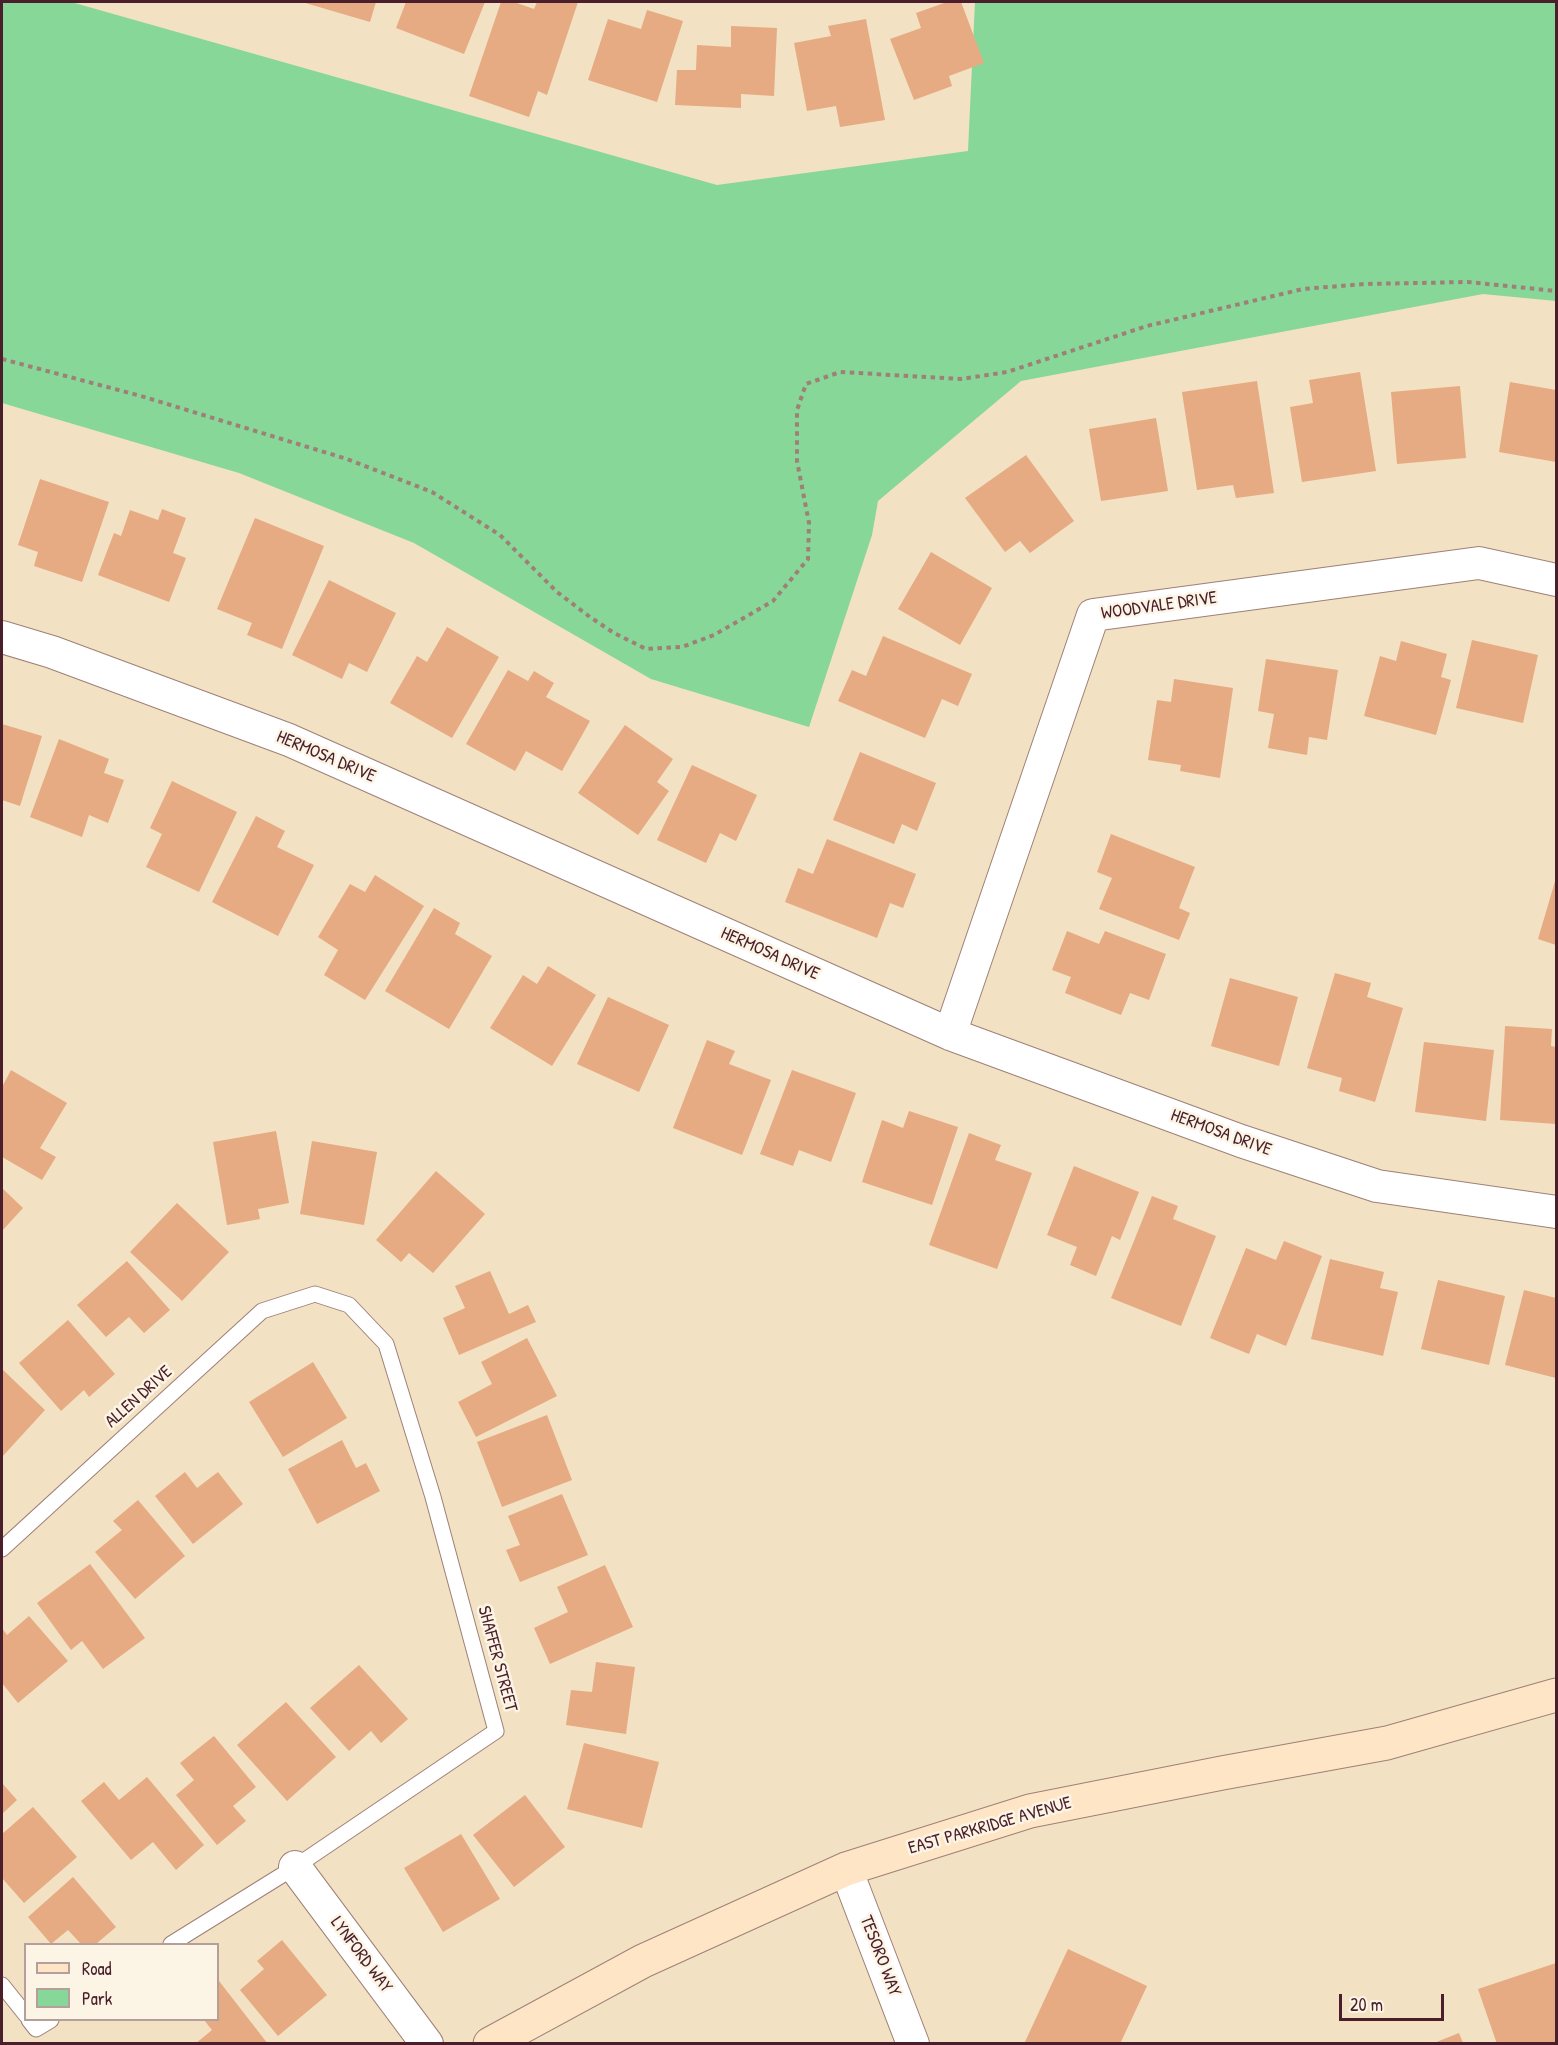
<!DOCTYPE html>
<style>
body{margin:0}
#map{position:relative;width:1558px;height:2045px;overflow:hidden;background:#f2e1c3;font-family:"Patrick Hand",sans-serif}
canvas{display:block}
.frame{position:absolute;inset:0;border:3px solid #4a1f2b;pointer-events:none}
.legend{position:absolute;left:24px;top:1943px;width:195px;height:78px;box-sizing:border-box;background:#fcf5e5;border:2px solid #b59f9b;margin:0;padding:8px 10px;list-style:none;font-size:18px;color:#4a1f2b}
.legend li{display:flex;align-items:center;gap:12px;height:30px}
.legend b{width:30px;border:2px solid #b59f9b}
.scale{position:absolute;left:1339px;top:1994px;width:105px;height:27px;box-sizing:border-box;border:3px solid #4a1f2b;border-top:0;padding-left:8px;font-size:18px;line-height:21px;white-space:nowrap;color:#4a1f2b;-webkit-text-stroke:4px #fcf5e5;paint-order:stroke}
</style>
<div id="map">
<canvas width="1558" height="2045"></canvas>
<div class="frame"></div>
<ul class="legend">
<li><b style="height:8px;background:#fee5c5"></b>Road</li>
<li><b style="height:16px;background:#86d798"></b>Park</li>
</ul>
<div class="scale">20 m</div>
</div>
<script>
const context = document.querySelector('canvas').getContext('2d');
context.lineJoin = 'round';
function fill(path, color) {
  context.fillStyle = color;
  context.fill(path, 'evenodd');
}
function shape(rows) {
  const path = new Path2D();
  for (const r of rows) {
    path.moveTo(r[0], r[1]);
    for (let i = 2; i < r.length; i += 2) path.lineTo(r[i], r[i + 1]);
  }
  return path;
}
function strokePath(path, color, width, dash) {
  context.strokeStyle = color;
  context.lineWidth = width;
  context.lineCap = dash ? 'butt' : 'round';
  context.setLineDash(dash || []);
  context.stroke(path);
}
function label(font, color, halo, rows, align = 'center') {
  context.font = font + ' "Patrick Hand",sans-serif';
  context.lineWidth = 5;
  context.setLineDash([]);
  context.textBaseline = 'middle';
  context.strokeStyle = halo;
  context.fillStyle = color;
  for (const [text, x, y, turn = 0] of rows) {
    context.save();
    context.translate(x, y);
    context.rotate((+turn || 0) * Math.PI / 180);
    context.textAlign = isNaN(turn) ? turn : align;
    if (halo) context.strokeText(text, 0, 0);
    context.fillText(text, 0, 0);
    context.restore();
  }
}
const green = shape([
 [2,2,71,2,717,185,968,151,975,2,1556,2,1556,301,1483,294,1021,381,878,501,872,535,809,727,651,679,414,543,239,473,2,403]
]);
const building = shape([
 [302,2,376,2,370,22],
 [406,2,485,2,464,54,396,28],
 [501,2,514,2,534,9,537,2,578,2,547,95,538,91,529,117,469,96],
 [947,2,961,2,984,63,949,76,952,86,914,100,890,39,921,28,916,13],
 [647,10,683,21,657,102,588,80,608,19,641,29],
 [866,19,885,120,840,127,836,106,807,111,794,43,831,36,828,26],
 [731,26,777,28,774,96,741,94,741,108,675,105,677,70,696,70,697,45,731,47],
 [1360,372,1376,471,1302,482,1290,407,1313,403,1309,380],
 [1257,381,1274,493,1236,498,1233,485,1197,490,1182,392],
 [1510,382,1556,390,1556,462,1499,452],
 [1460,386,1466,458,1397,464,1391,392],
 [1156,418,1168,491,1101,501,1089,429],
 [1026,455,1074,521,1030,553,1020,541,1005,552,965,498],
 [40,479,109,502,82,582,34,566,38,552,18,545],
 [162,509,186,518,173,553,186,558,169,602,98,575,114,533,121,536,130,510,158,520],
 [255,518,324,546,282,649,247,635,252,623,217,609],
 [931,552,992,588,960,645,898,609],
 [329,580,396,613,367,672,349,663,342,679,292,655],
 [447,627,499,657,452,738,390,703,417,656,427,662],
 [883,636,972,674,958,706,942,699,925,738,838,701,852,670,866,676],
 [1472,640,1538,655,1523,723,1456,708],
 [1401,641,1447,654,1441,677,1451,680,1436,735,1364,716,1380,656,1396,661],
 [1266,659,1338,670,1327,740,1309,737,1307,755,1268,748,1274,714,1258,711],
 [508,670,528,681,534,671,554,683,546,697,590,721,562,771,526,751,515,771,466,744],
 [1174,679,1233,688,1220,778,1180,771,1181,765,1148,760,1157,700,1171,702],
 [2,724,42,736,20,806,2,800],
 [625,725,673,759,657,782,669,791,638,835,578,793],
 [59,739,109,759,104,773,124,780,108,823,89,815,82,837,30,817],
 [860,752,936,783,917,831,902,824,894,844,833,820],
 [692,765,757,795,736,841,720,833,706,863,657,840],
 [172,781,237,812,199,892,146,867,162,834,150,828],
 [256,816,285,831,277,847,314,865,278,936,212,902],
 [1111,834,1195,867,1179,908,1190,913,1179,940,1099,909,1112,878,1097,872],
 [827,839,916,874,903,908,890,903,877,938,785,902,798,868,813,874],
 [375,875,424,906,365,1000,324,975,338,950,318,937,350,884,365,892],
 [1556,878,1556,945,1538,939],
 [434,908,460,923,455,934,492,956,449,1029,385,991],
 [1067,931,1099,944,1105,931,1166,954,1149,1000,1130,993,1121,1015,1065,993,1071,977,1052,970],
 [548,966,596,995,552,1066,490,1028,523,975,537,984],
 [1335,973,1371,983,1367,997,1403,1008,1375,1102,1339,1091,1342,1078,1307,1068],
 [1230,978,1298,997,1279,1066,1211,1046],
 [608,997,669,1025,639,1092,577,1064],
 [1505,1026,1552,1029,1551,1046,1556,1047,1556,1124,1500,1120],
 [707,1040,735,1051,729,1064,771,1080,742,1155,673,1128],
 [1424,1042,1494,1050,1486,1121,1415,1112],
 [11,1070,67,1103,40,1148,56,1157,42,1180,2,1157,2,1087],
 [792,1070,856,1093,831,1162,799,1150,793,1166,760,1154],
 [909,1111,958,1127,932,1205,862,1182,882,1120,903,1128],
 [276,1131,289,1203,258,1209,260,1219,227,1225,213,1142],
 [969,1133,1001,1145,995,1160,1032,1173,997,1269,929,1245],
 [312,1141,377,1152,364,1225,300,1214],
 [1074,1166,1139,1192,1120,1240,1112,1236,1096,1276,1070,1265,1077,1247,1047,1235],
 [436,1171,485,1214,433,1273,409,1253,401,1262,376,1240],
 [2,1188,23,1208,2,1231],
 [1152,1196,1178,1206,1173,1219,1216,1236,1181,1326,1111,1298],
 [177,1203,229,1252,182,1301,130,1252],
 [1284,1241,1322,1256,1286,1346,1257,1334,1249,1354,1210,1338,1246,1248,1276,1260],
 [1330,1259,1384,1272,1380,1288,1398,1292,1383,1356,1311,1339],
 [127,1261,170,1310,144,1333,129,1317,106,1337,77,1305],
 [490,1271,509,1314,528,1305,536,1322,459,1355,443,1318,465,1308,455,1286],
 [1438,1280,1505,1296,1489,1365,1421,1349],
 [1524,1290,1556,1298,1556,1378,1505,1365],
 [68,1320,115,1374,89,1397,84,1390,61,1411,19,1363],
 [527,1338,557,1396,476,1437,458,1402,492,1384,481,1362],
 [313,1362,347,1418,283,1457,249,1402],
 [2,1369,45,1410,2,1457],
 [547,1415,572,1480,502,1507,477,1442],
 [342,1440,356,1468,366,1463,380,1491,317,1524,288,1469],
 [185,1472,197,1488,218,1472,243,1504,193,1544,155,1496],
 [562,1494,588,1555,520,1582,506,1550,520,1545,508,1516],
 [138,1500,185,1556,135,1599,95,1552,122,1530,113,1521],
 [90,1564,145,1638,103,1669,82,1641,71,1650,37,1603],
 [605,1565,633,1627,550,1664,534,1628,568,1612,557,1587],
 [29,1616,68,1661,18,1703,2,1683,2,1628,7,1635],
 [596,1662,635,1667,626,1734,566,1725,571,1690,592,1692],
 [359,1665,408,1719,381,1743,371,1731,349,1751,310,1708],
 [286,1702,336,1757,287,1801,237,1745],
 [214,1736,256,1787,233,1806,246,1821,217,1845,176,1795,194,1780,180,1763],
 [584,1743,659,1762,642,1828,567,1809],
 [147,1777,204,1845,176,1870,153,1842,131,1860,81,1801,104,1782,119,1800],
 [2,1783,17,1800,2,1814],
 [525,1795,565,1847,514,1887,473,1835],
 [33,1807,77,1857,24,1903,2,1878,2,1834],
 [461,1834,500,1899,443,1932,404,1868],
 [73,1877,116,1927,96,1944,81,1944,68,1930,51,1944,28,1917],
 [282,1940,327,1995,278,2036,240,1990,264,1969,257,1961],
 [1068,1949,1147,1986,1120,2044,1024,2044],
 [1556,1963,1556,2044,1497,2044,1478,1989],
 [219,1981,268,2044,195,2044,212,2030,204,2020,218,2020,218,1982],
 [1459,2033,1463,2043,1434,2043]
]);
const path = shape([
 [2,359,141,396,347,459,432,492,500,535,557,592,590,617,614,633,646,649,682,647,714,635,773,601,808,559,809,523,797,461,797,410,806,384,840,372,961,379,1007,372,1147,326,1303,289,1365,284,1468,282,1556,291]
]);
const lane = shape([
 [2,1549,262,1311,315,1294,349,1305,386,1344,433,1497,496,1731,295,1867,171,1944],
 [2,1985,26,2015],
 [29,2020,36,2029,51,2020]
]);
const street = shape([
 [2,637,52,652,289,740,950,1034,1241,1141,1377,1186,1556,1212],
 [950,1034,1093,615,1479,563,1556,580],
 [295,1867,427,2044],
 [846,1869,913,2044]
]);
const secondary = shape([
 [490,2044,643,1961,846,1869,1030,1811,1222,1773,1387,1743,1556,1695]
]);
const streetNames = [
 ["WOODVALE DRIVE",1159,606,-8],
 ["HERMOSA DRIVE",326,757,23],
 ["HERMOSA DRIVE",770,954,24],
 ["HERMOSA DRIVE",1221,1133,20],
 ["ALLEN DRIVE",139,1397,-42],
 ["SHAFFER STREET",497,1659,75],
 ["EAST PARKRIDGE AVENUE",990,1826,-16],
 ["LYNFORD WAY",361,1955,53],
 ["TESORO WAY",880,1956,69]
];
fill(green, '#86d798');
fill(building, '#e6ab82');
strokePath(lane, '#9e8077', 17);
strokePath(street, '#9e8077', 34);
strokePath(secondary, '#9e8077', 35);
strokePath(path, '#9e8077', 4, [4.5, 4.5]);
strokePath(lane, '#fff', 15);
strokePath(street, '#fff', 32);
strokePath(secondary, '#fee5c5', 33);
label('18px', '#4a1f2b', '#fcf5e5', streetNames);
</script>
